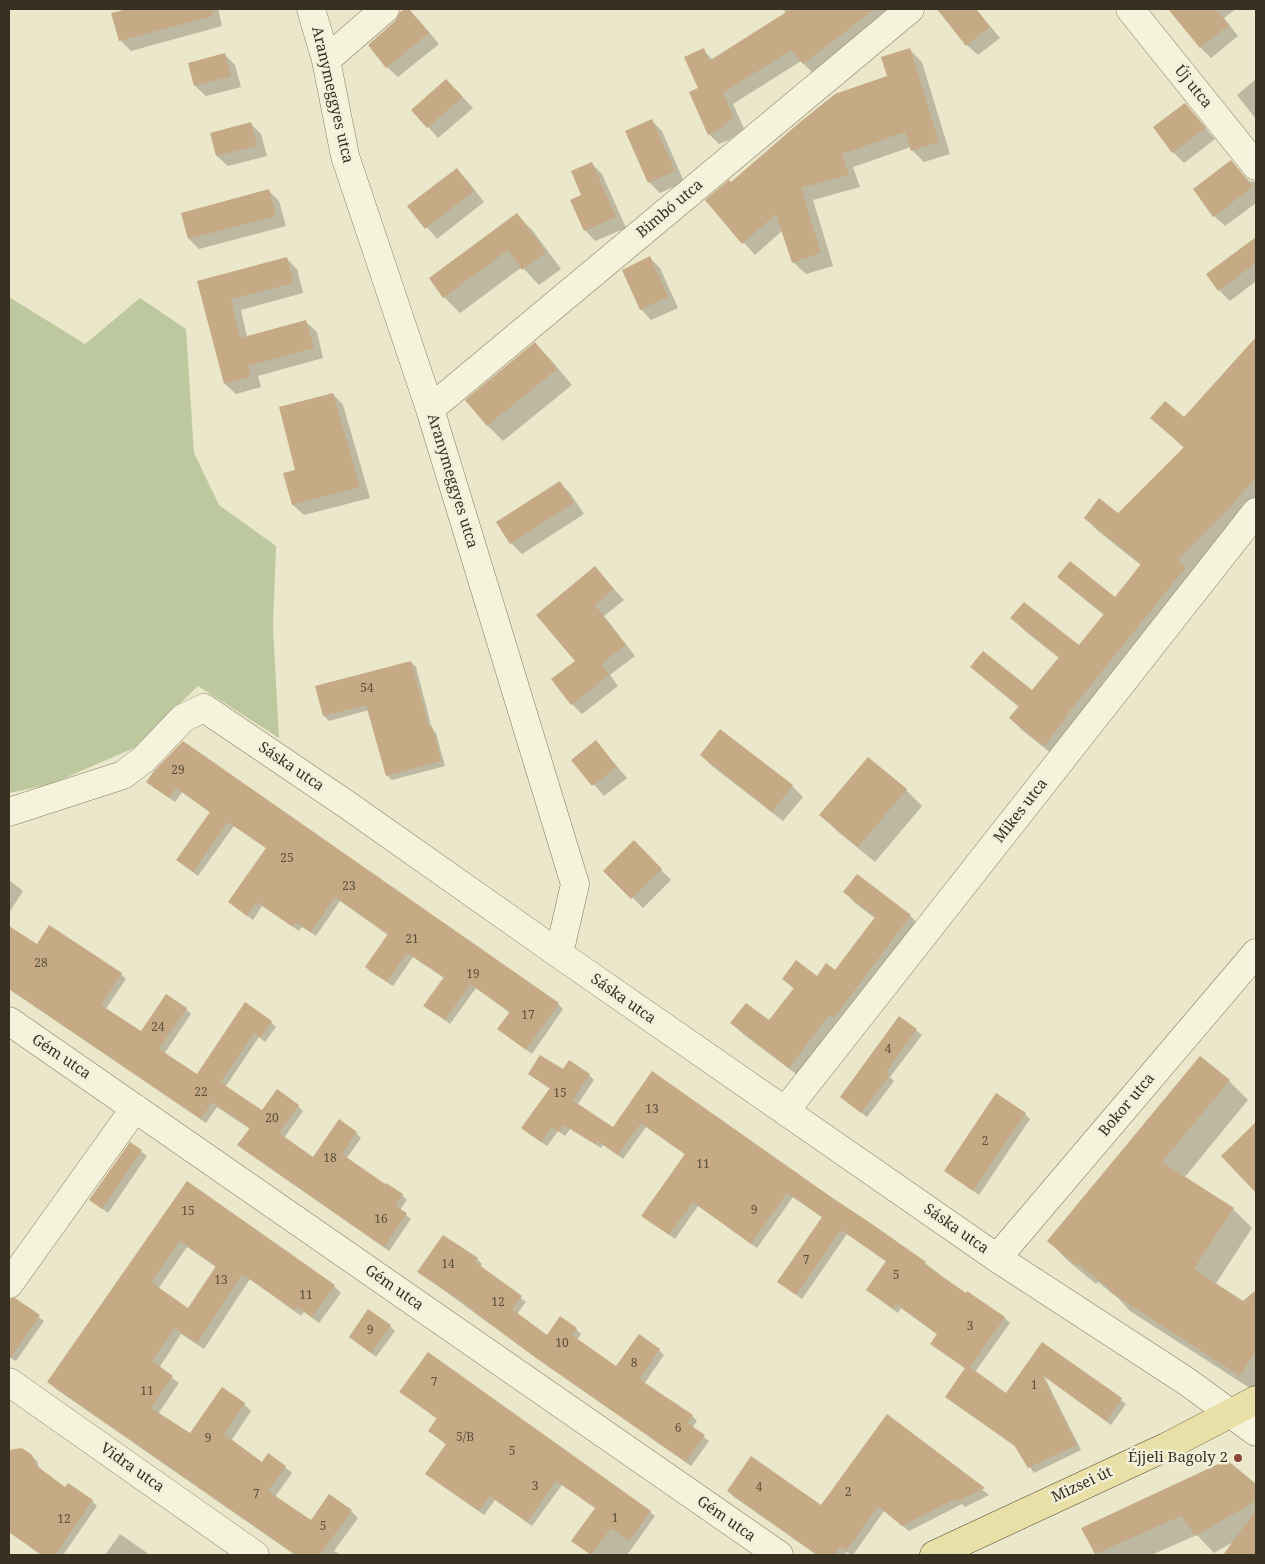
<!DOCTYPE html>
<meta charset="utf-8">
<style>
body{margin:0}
#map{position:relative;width:1265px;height:1564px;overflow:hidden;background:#ebe7cb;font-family:"Noto Serif",serif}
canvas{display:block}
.frame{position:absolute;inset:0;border:10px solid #383122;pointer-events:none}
</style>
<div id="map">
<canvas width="1265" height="1564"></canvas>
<div class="frame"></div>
</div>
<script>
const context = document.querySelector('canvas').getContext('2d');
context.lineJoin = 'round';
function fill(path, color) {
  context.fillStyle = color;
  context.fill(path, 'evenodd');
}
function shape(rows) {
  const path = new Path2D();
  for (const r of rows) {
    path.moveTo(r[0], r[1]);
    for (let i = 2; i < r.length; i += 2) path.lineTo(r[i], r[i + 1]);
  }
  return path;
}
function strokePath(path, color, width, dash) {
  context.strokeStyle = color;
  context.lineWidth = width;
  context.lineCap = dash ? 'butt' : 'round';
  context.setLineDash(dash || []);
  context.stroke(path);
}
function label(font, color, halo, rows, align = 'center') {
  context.font = font + ' "Noto Serif",serif';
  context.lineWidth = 5;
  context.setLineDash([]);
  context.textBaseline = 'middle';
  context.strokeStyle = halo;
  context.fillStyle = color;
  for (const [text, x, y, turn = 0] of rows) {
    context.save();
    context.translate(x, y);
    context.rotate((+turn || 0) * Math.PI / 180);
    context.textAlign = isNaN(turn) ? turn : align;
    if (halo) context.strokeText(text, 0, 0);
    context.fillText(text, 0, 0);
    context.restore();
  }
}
const green = shape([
 [9,297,85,344,140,298,186,329,194,453,219,505,276,546,273,627,279,738,198,686,134,748,51,784,9,793]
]);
const shadow = shape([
 [133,9,218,9,222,26,131,51,120,40,113,14],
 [407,9,418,19,439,44,398,77,387,67,396,22,401,13],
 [783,9,894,9,814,74,801,61,733,104,744,129,729,140,719,144,709,134,699,89,703,50,713,60,786,13],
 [939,9,976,9,1000,38,978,55,967,45],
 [1174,9,1236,9,1224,18,1238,36,1211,58,1201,48],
 [910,50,922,62,950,154,924,162,912,150,911,147,853,167,860,187,813,200,833,266,806,274,793,262,783,230,755,255,707,201,889,77],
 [225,55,235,65,241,87,206,96,195,86],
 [1256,79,1256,119,1237,95],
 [457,91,473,108,438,138,413,110],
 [1185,105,1215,139,1184,163,1173,152],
 [652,121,662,131,684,182,660,193,649,182],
 [251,124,261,134,267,156,228,166,217,156,211,134],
 [1231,162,1249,181,1256,182,1256,203,1225,226,1214,216],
 [591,163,602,174,626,228,595,241,585,230,583,195],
 [457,170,467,180,484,202,437,239,409,206],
 [269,191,279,201,286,226,199,249,189,239],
 [517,215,533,231,561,269,539,285,522,267,460,313,444,297],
 [1256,239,1256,281,1230,301,1219,290,1208,275],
 [649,257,660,268,678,308,651,320,641,309],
 [286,258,297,269,303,293,241,310,247,337,306,322,317,332,323,358,258,376,261,387,236,394,225,384,198,282],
 [1255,339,1256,505,1190,573,1198,581,1057,758,1023,731,1010,718,1019,707,985,679,972,666,1032,692,1059,658,1025,631,1012,618,1079,647,1105,616,1072,589,1059,576,1115,599,1142,566,1098,531,1085,518,1118,515,1184,448,1165,430,1184,419],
 [535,344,551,360,572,385,503,441,487,425],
 [333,394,343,405,370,498,304,515,293,505,285,474,297,471],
 [560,483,570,493,584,514,522,554,511,543,497,522],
 [595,568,624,600,604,616,635,656,610,675,618,686,582,714,572,704,576,661],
 [411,662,416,667,432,729,436,733,445,766,392,780,387,775,369,710,329,721,324,716,317,687],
 [596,742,627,778,604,796,573,760],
 [701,755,792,786,803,797,783,821,712,766],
 [155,771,558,1004,563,1009,532,1054,499,1029,510,1013,476,988,450,1024,425,1006,444,978,413,957,393,986,371,972,366,967,388,935,340,901,316,936,302,927,299,931,262,906,253,920,229,902,267,849,234,826,198,876,178,860,211,813,182,792,175,802,153,787],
 [906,790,922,806,875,862,837,831,821,815],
 [634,842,671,880,643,908,605,871],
 [857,876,910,916,921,926,800,1077,743,1034,732,1023,769,1022,794,989,783,978,817,978,835,972,876,919,855,903,845,892],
 [9,880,23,891,9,913],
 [9,928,37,946,121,974,126,979,105,1010,141,1033,186,1009,191,1014,164,1054,197,1076,246,1004,271,1022,276,1027,265,1042,259,1037,226,1086,263,1112,298,1106,303,1111,284,1138,313,1159,356,1133,361,1138,346,1159,385,1186,386,1184,402,1195,407,1200,400,1210,411,1219,389,1251,244,1150,239,1145,250,1129,217,1107,206,1123,9,989],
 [900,1018,922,1035,890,1077,894,1081,867,1117,841,1097],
 [1200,1058,1229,1081,1248,1100,1184,1178,1233,1209,1252,1228,1215,1285,1243,1302,1256,1291,1256,1392,1130,1311,1118,1298,1098,1282,1096,1284,1067,1260,1049,1241],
 [563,1071,589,1075,594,1080,577,1105,614,1128,653,1073,925,1263,966,1295,968,1292,1005,1318,1010,1323,975,1372,1007,1394,1043,1344,1126,1404,1111,1425,1044,1376,1081,1450,1034,1473,1016,1447,951,1401,966,1369,931,1344,938,1335,901,1308,898,1313,867,1290,887,1262,847,1234,802,1299,779,1282,823,1218,793,1197,757,1248,698,1206,675,1239,643,1216,686,1155,646,1127,623,1159,603,1145,601,1148,570,1129,565,1136,558,1131,547,1146,528,1133,523,1128,550,1089,529,1074],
 [1025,1114,1030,1119,979,1195,945,1171],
 [1256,1124,1256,1191,1223,1156],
 [130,1143,147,1156,108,1213,90,1199],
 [188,1183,334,1286,341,1293,319,1323,304,1312,301,1316,250,1279,204,1349,181,1334,159,1368,179,1383,158,1414,190,1434,222,1389,244,1404,251,1411,231,1441,262,1464,285,1467,292,1473,275,1497,311,1521,351,1511,358,1518,334,1551,341,1555,295,1555,56,1389,49,1382],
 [187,1247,216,1267,188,1309,158,1289],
 [477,1259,482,1264,480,1267,526,1302,517,1314,547,1337,576,1329,581,1334,577,1340,616,1368,639,1335,659,1350,664,1355,644,1384,692,1416,697,1421,692,1428,709,1441,691,1466,539,1360,419,1272],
 [14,1300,44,1321,16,1361,9,1357,9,1307],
 [390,1326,395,1331,376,1357,350,1337],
 [401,1392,650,1512,655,1516,627,1555,591,1555,573,1541,596,1508,562,1485,532,1526,495,1500,484,1515,432,1478,447,1445,429,1431,437,1419],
 [887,1416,989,1495,965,1507,962,1504,909,1531,884,1511,853,1555,846,1552,844,1555,817,1555,734,1497,728,1491,822,1507],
 [9,1450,31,1456,37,1461,40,1470,65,1489,92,1501,97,1506,63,1555,41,1555,9,1532],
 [1227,1462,1256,1486,1256,1555,1225,1555,1235,1541,1214,1553,1197,1535,1151,1555,1097,1555,1096,1554],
 [120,1534,150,1555,105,1555]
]);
const building = shape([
 [128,9,212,9,213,16,119,41,111,13],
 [405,9,409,9,429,33,386,68,368,45,395,21,400,12],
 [791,9,875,9,803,64,791,50,723,93,734,118,718,130,708,135,689,92,698,88,684,57,704,48,709,61],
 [937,9,976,9,990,27,966,46],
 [1168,9,1215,9,1229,25,1200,48],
 [910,48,939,142,911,151,905,132,842,154,849,175,801,188,821,253,792,263,776,214,742,244,705,200,729,180,731,182,799,123,835,94,887,76,881,57],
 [225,53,231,76,194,86,188,63],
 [446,79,463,97,427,128,411,110],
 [1185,103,1206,128,1172,153,1153,127],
 [652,119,675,171,648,183,625,131],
 [251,122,257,146,216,156,210,133],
 [1231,160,1253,187,1213,217,1193,189],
 [592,162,616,217,584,231,570,200,581,195,571,171],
 [457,168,474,191,425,229,407,206],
 [269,189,276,216,188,239,181,213],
 [517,213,546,252,522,270,508,250,443,298,429,278],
 [1256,237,1256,263,1218,291,1206,274],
 [650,256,668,297,640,310,622,270],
 [287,257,294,283,231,299,240,338,306,320,314,348,248,366,251,377,224,384,197,281],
 [1256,337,1256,477,1231,506,1177,560,1186,567,1065,717,1066,718,1044,746,1009,718,1019,706,970,667,983,651,1032,690,1059,657,1010,618,1024,602,1079,645,1104,614,1057,577,1070,561,1115,597,1141,564,1084,518,1099,498,1118,513,1184,447,1150,418,1165,401,1184,417],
 [535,342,557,369,487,426,465,400],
 [333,393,360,487,292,505,283,473,295,470,279,407],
 [560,481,574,503,510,544,496,522],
 [595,566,614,589,595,605,626,645,601,664,609,675,571,705,551,679,575,661,536,615],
 [411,661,429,727,432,726,441,761,386,776,366,705,323,716,315,686],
 [720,729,793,785,772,812,700,755],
 [596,740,617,767,592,786,571,760],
 [183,741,559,1003,526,1050,497,1029,510,1012,470,984,445,1020,423,1006,444,977,407,953,387,982,365,967,388,934,335,897,311,932,296,922,293,927,257,902,247,916,228,902,266,848,228,822,193,872,176,860,210,812,176,788,169,798,146,782,154,771],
 [868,757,907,789,858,847,819,815],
 [634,840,662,869,631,899,603,871],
 [857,874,911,915,834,1018,829,1015,789,1068,730,1023,746,1003,769,1020,794,988,782,979,796,960,817,976,826,963,835,970,875,917,843,892],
 [49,925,122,973,101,1005,141,1031,166,994,187,1008,159,1049,197,1074,245,1002,272,1021,260,1038,254,1033,221,1081,225,1084,224,1085,262,1110,277,1089,299,1105,279,1133,313,1157,339,1119,357,1132,342,1154,385,1184,386,1183,403,1194,395,1206,407,1213,384,1247,237,1145,250,1128,212,1102,201,1119,9,989,9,926,37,944],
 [899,1016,917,1029,886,1072,890,1075,861,1113,840,1097],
 [540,1055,563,1069,569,1060,590,1074,572,1100,613,1127,652,1071,834,1199,869,1222,926,1262,924,1264,966,1293,967,1291,1005,1317,970,1367,1006,1393,1042,1342,1122,1398,1106,1421,1042,1375,1077,1445,1028,1468,1014,1445,945,1397,965,1368,930,1344,937,1334,896,1304,893,1309,866,1290,886,1261,841,1230,796,1295,777,1282,822,1217,787,1193,751,1244,693,1202,669,1235,641,1216,685,1154,641,1123,618,1155,598,1141,595,1144,564,1125,559,1132,552,1127,541,1142,521,1128,550,1088,528,1074],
 [1200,1056,1230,1080,1162,1162,1234,1208,1194,1269,1243,1301,1256,1290,1256,1351,1240,1376,1110,1292,1111,1290,1078,1264,1077,1266,1047,1241],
 [996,1093,1026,1113,973,1191,944,1171],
 [1256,1122,1256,1193,1221,1156],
 [130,1142,142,1150,102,1209,89,1200],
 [187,1181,335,1285,312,1317,297,1307,294,1310,242,1274,197,1343,174,1328,152,1361,173,1376,151,1408,190,1433,222,1387,245,1403,224,1434,262,1462,268,1453,286,1466,268,1491,311,1520,329,1494,352,1510,320,1555,296,1555,47,1382],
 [180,1241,216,1266,188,1308,151,1282],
 [443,1235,478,1258,475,1262,522,1296,512,1309,547,1335,560,1316,577,1328,572,1335,616,1366,639,1334,660,1349,639,1379,693,1415,687,1423,705,1435,686,1462,532,1355,473,1311,474,1310,417,1272],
 [15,1298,40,1315,9,1360,9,1299],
 [368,1309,391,1325,371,1353,349,1337],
 [428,1352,651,1511,629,1541,611,1528,591,1555,571,1541,595,1508,556,1481,527,1522,490,1496,479,1511,425,1474,446,1444,428,1431,437,1418,399,1392],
 [887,1414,985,1488,958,1501,955,1499,902,1526,878,1506,846,1551,840,1547,834,1555,817,1555,727,1491,751,1456,821,1505],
 [22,1448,32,1455,37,1466,65,1487,68,1483,93,1500,55,1555,42,1555,9,1532,9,1450],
 [1227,1460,1256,1484,1256,1501,1195,1536,1181,1516,1095,1554,1081,1528],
 [1256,1510,1256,1555,1223,1555]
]);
const minor = shape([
 [311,9,326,60,345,156,430,409,575,884,559,954],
 [1130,9,1256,166],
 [326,60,385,9],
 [430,409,910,9],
 [9,812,123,775,144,759,183,718,204,708,346,804,559,954,997,1258,1186,1381,1256,1432],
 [9,1021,779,1555],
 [785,1111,1256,512],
 [997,1258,1256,953],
 [9,1284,135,1108],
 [9,1382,255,1555]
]);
const major = shape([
 [934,1555,1166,1447,1256,1400]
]);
const markers = [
 [1238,1458,5,"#8f4537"]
];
const numberNames = [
 ["54",367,689],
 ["29",178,771],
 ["25",287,859],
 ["23",349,887],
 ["21",412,940],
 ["28",41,964],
 ["19",473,975],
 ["17",528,1016],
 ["24",158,1028],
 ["4",888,1050],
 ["22",201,1093],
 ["15",560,1094],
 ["13",652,1110],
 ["20",272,1119],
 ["2",985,1142],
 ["18",330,1159],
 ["11",703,1165],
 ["9",754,1211],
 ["15",188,1212],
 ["16",381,1220],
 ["7",806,1261],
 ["14",448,1265],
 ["5",896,1276],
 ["13",221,1281],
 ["11",306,1296],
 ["12",498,1303],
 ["3",970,1327],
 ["9",370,1331],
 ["10",562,1344],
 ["8",634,1364],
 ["7",434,1383],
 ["1",1034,1386],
 ["11",147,1392],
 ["6",678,1429],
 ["5/B",465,1438],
 ["9",208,1439],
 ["5",512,1452],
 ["3",535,1487],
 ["4",759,1488],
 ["2",848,1493],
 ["7",256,1495],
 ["1",615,1519],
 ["12",64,1520],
 ["5",323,1527]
];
const streetNames = [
 ["Új utca",1193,87,51],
 ["Aranymeggyes utca",332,95,77],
 ["Bimbó utca",670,209,-40],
 ["Aranymeggyes utca",452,481,73],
 ["Sáska utca",291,767,34],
 ["Mikes utca",1021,811,-52],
 ["Sáska utca",623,999,35],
 ["Gém utca",61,1057,34],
 ["Bokor utca",1127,1105,-50],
 ["Sáska utca",956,1229,35],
 ["Gém utca",394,1288,35],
 ["Vidra utca",132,1468,35],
 ["Mizsei út",1082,1485,-25],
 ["Gém utca",726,1519,35]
];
const poiNames = [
 ["Éjjeli Bagoly 2",1228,1458]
];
fill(green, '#bdc89f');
fill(shadow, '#0003');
fill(building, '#c5aa85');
strokePath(minor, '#867b61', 29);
strokePath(major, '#554934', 29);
strokePath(minor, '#f6f3dd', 28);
strokePath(major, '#e9e0a7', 28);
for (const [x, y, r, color] of markers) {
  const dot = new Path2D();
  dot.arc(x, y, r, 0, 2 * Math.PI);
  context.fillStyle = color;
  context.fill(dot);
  strokePath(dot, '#f3f0da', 2);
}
label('12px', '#5b4f3b', null, numberNames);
label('15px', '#383122', '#f3f0da', streetNames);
label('15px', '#383122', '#f3f0da', poiNames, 'right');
</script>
